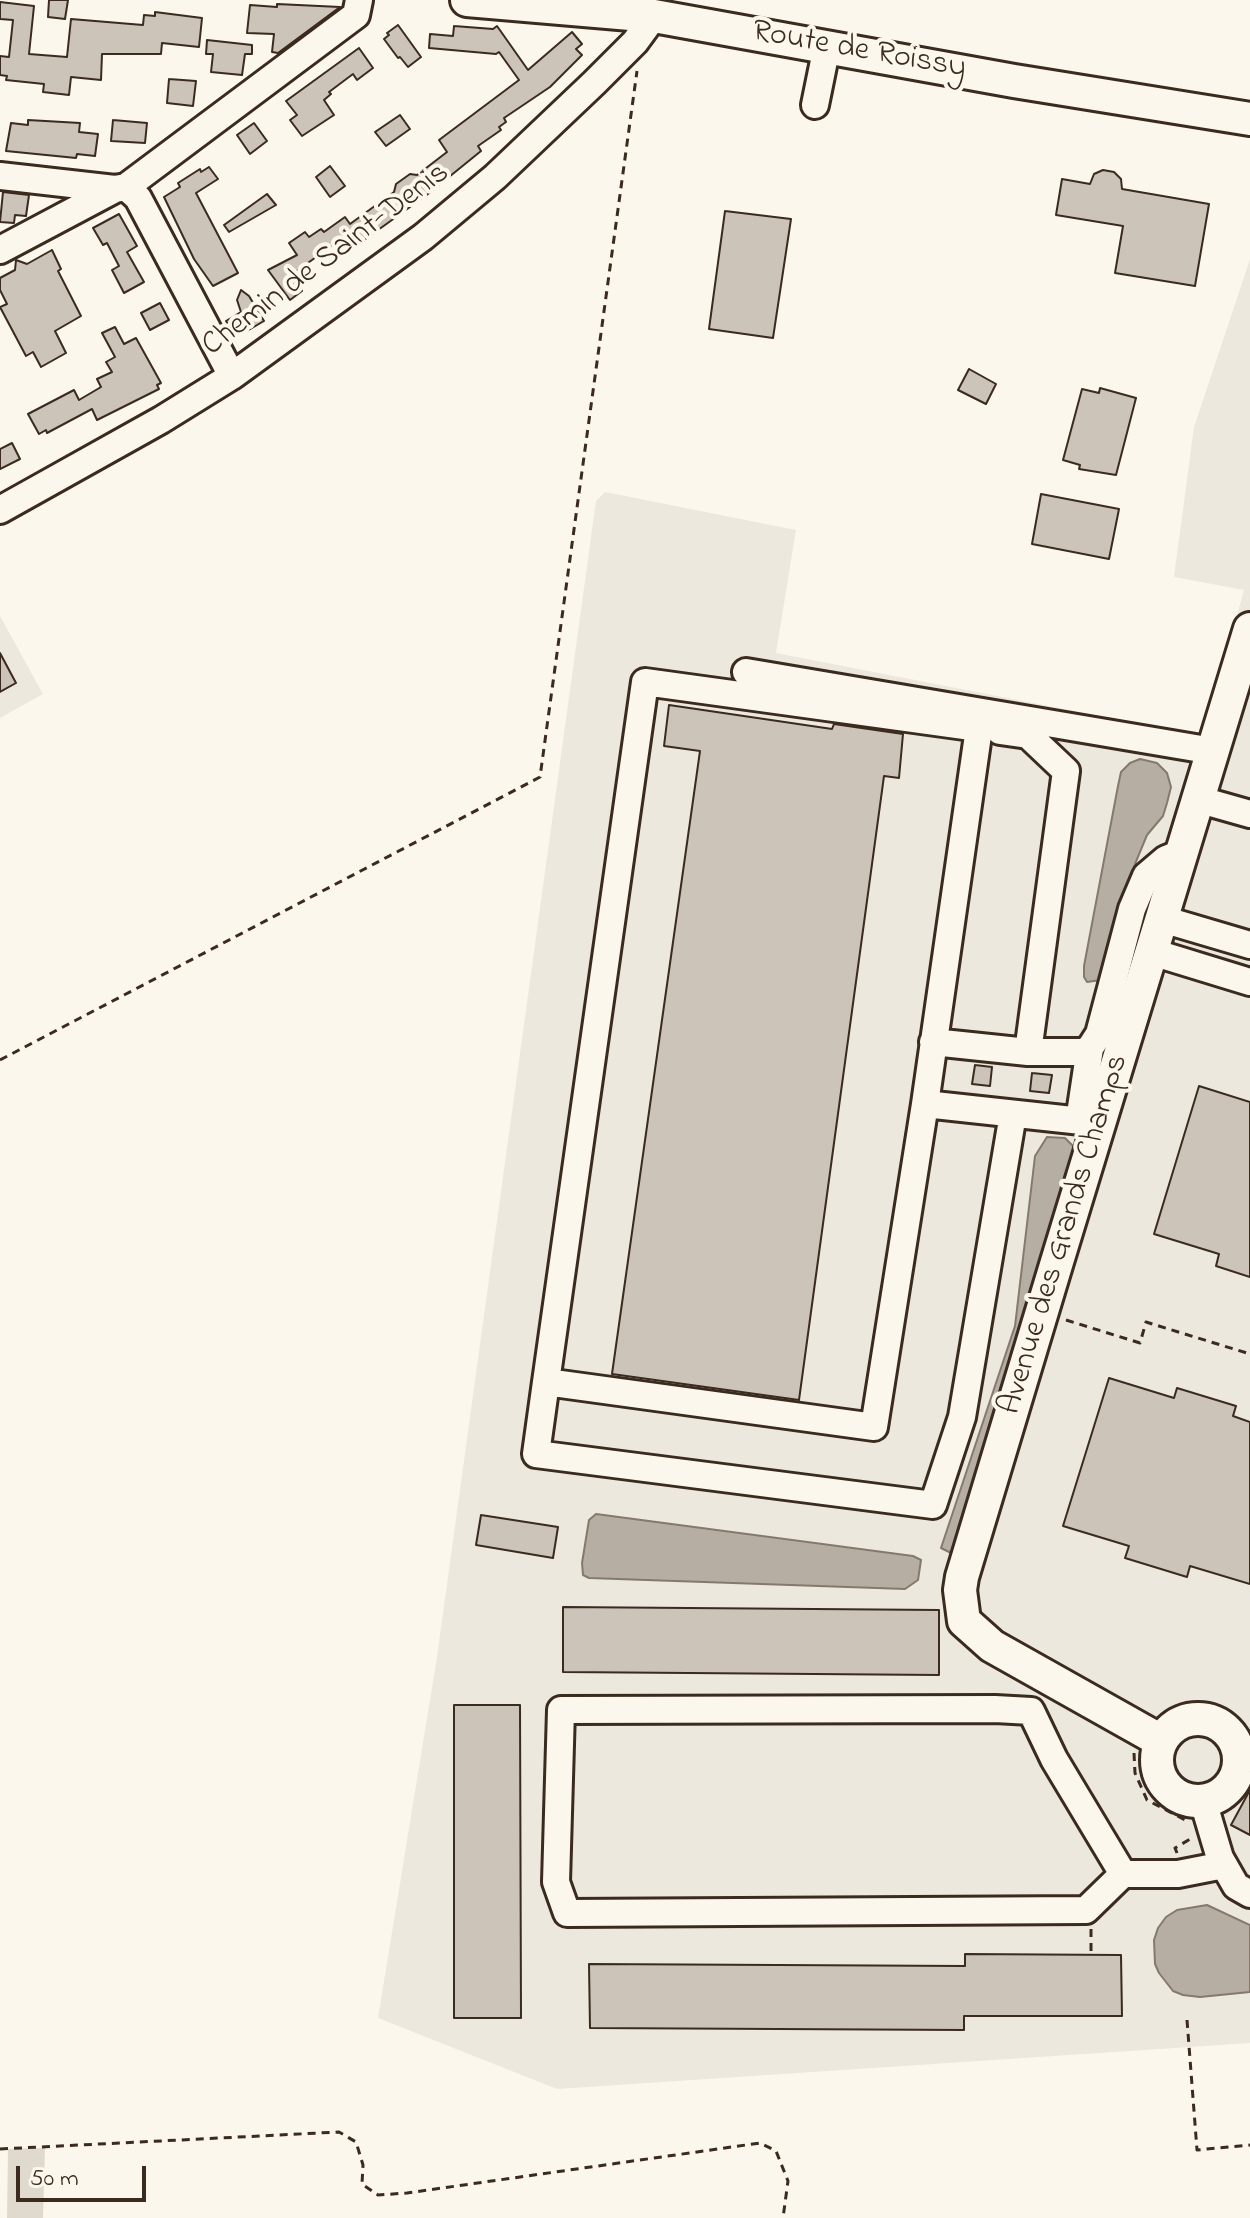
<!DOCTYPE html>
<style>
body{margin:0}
#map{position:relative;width:1250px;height:2218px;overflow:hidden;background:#fbf7ec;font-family:"Indie Flower",sans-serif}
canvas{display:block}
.scale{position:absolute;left:16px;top:2166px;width:130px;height:36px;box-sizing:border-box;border:4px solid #3b2a1e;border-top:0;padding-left:10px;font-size:24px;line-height:28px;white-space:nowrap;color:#3b2a1e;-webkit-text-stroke:6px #fbf7ec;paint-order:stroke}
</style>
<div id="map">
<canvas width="1250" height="2218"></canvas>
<div class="scale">50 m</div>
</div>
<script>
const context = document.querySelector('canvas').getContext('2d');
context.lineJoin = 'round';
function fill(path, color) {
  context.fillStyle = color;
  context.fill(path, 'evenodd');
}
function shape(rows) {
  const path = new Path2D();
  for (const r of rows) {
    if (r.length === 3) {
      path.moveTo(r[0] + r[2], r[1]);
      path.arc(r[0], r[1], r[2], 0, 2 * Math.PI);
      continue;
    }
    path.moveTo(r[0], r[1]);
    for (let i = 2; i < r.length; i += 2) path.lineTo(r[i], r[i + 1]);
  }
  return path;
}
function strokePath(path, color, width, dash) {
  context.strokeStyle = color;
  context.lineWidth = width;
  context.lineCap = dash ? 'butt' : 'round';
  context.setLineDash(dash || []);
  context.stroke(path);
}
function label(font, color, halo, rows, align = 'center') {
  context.font = font + ' "Indie Flower",sans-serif';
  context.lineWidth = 8;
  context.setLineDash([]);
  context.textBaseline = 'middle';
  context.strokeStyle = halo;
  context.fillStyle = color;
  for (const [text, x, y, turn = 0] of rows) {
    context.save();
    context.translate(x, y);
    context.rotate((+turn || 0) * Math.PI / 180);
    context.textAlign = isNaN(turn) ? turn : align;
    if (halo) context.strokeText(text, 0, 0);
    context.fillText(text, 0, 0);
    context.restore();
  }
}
const built = shape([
 [1250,259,1250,2043,557,2089,378,2018,437,1657,596,501,605,492,796,530,776,653,1203,736,1244,590,1174,577,1194,427],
 [0,616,43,694,0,718]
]);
const green = shape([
 [45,2148,43,2218,7,2218,8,2149]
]);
const water = shape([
 [1140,759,1157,763,1167,773,1171,787,1167,803,1163,816,1147,835,1135,864,1101,980,1087,982,1084,977,1084,966,1118,786,1121,772,1130,763,1140,759],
 [1047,1137,1065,1138,1075,1148,951,1553,941,1548,1015,1326,1035,1156,1047,1137],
 [596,1514,913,1556,921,1560,918,1580,905,1589,589,1578,583,1575,582,1563,589,1520,596,1514],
 [1207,1905,1250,1925,1250,1992,1200,1997,1183,1995,1173,1991,1159,1973,1155,1964,1154,1940,1158,1928,1166,1917,1177,1910,1207,1905]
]);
const building = shape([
 [49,0,68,0,65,19,48,17,49,0],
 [0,2,34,6,29,54,67,57,71,19,143,25,144,15,155,16,155,12,202,18,199,47,162,43,161,54,102,54,101,80,71,77,69,95,43,92,44,84,6,80,7,76,0,75,0,56,9,57,13,20,0,19,0,2],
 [277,4,340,7,278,53,272,52,274,34,247,33,250,5,277,7,277,4],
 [398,25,421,57,408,67,400,57,398,58,384,39,389,35,387,33,398,25],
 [454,26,493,29,497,26,528,70,572,32,582,44,576,49,582,55,550,87,504,118,506,122,499,127,501,130,478,146,481,151,428,194,342,256,333,245,291,275,302,291,290,300,268,270,297,255,289,243,305,232,309,237,321,229,324,232,345,217,350,224,394,192,396,184,410,174,417,175,447,152,439,140,519,80,499,52,496,54,429,48,430,34,453,36,454,26],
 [207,40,252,45,252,54,245,54,242,75,211,72,213,54,206,54,207,40],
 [359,48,373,68,357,80,353,74,329,92,331,94,324,100,334,115,302,136,290,120,297,115,286,101,359,48],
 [169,79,196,81,193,106,167,103,169,79],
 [400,115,410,129,386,146,375,132,400,115],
 [28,120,80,123,79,132,98,134,95,156,77,154,76,158,6,151,11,123,28,125,28,120],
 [113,120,147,123,145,143,111,141,113,120],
 [254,123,267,141,250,154,237,135,254,123],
 [330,166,345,186,330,197,316,177,330,166],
 [209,167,218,179,196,193,238,273,213,286,194,259,164,197,180,187,178,183,200,169,201,172,209,167],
 [1103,170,1114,172,1121,179,1122,189,1209,204,1195,286,1115,273,1123,226,1056,215,1062,179,1090,184,1094,174,1103,170],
 [3,192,29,195,26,216,15,215,14,223,0,222,3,192],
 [267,194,276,205,229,232,224,225,267,194],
 [725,211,791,219,773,338,709,329,725,211],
 [119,214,137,246,127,252,144,282,124,293,112,270,119,266,107,243,103,245,93,228,119,214],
 [52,250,61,269,58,271,81,316,55,331,66,353,41,367,33,352,26,356,0,307,7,304,0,290,0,278,15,270,16,260,27,264,52,250],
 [241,290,249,296,264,321,240,335,235,335,226,321,241,312,237,300,241,290],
 [160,303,169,320,150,330,141,313,160,303],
 [115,327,124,344,136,338,161,383,157,385,159,389,97,420,92,409,47,433,46,430,39,434,28,414,74,390,79,400,101,387,97,379,112,372,106,362,115,357,102,333,115,327],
 [969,369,996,384,986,404,958,390,969,369],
 [1100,388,1136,398,1116,475,1079,469,1080,465,1063,460,1082,389,1099,393,1100,388],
 [12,443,20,459,0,469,0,449,12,443],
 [1041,494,1119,509,1109,559,1032,544,1041,494],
 [0,653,16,683,0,692,0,653],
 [669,705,832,729,834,724,903,734,899,778,884,776,799,1400,612,1374,700,751,664,746,669,705],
 [975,1065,992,1067,990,1086,972,1084,975,1065],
 [1032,1073,1052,1075,1049,1093,1030,1091,1032,1073],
 [1199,1086,1250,1102,1250,1277,1216,1266,1219,1254,1154,1234,1199,1086],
 [1109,1378,1174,1398,1177,1388,1236,1406,1233,1416,1250,1422,1250,1584,1190,1566,1187,1577,1125,1558,1129,1546,1063,1526,1109,1378],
 [481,1515,558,1527,553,1558,476,1545,481,1515],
 [563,1607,939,1610,939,1675,563,1672,563,1607],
 [454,1705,520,1705,521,2018,454,2018,454,1705],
 [1250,1790,1250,1835,1231,1825,1250,1790],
 [965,1954,1121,1955,1122,2016,964,2016,964,2030,590,2028,589,1964,965,1966,965,1954]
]);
const path = shape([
 [0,1060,540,777,637,71],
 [1066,1320,1140,1343,1146,1322,1250,1354],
 [1134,1753,1135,1773,1147,1800,1185,1820],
 [1177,1853,1175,1848,1192,1838],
 [1091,1929,1091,1954],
 [1187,2020,1197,2150,1250,2145],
 [0,2149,339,2132,356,2142,363,2165,362,2184,378,2195,407,2193,760,2143,776,2151,788,2181,783,2218]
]);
const minor = shape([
 [815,105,827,46],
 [0,176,115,189,126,187,138,198,232,376],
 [126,187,356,15,359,0],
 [0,250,115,189],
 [0,510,161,420,232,376,423,237,495,177,594,83,635,42,654,16],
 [746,672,1213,751],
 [645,682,979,728,925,1104,874,1427,546,1382,645,682],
 [1000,731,1028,735,1066,771,1028,1052],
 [1197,799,1250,814],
 [1162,919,1250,945],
 [1152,952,1250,982],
 [933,1042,1028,1052,1083,1052,1090,1048,1099,1034,1132,909,1146,876,1166,859,1181,853],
 [925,1104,1100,1123],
 [1079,1121,1090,1048],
 [546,1382,536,1454,933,1505,962,1417,1013,1114],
 [1203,1801,1220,1858,1236,1886,1250,1894],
 [1123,1874,1054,1759,1031,1711,995,1709,561,1710,556,1882,567,1913,1086,1910,1123,1874,1178,1874,1224,1865]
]);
const major = shape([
 [467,0,654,16,1014,81,1250,119],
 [1198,1760,41],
 [1161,1741,992,1646,964,1621,960,1590,962,1577,1056,1265,1250,629]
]);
const streetNames = [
 ["Route de Roissy",859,52,10],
 ["Chemin de Saint-Denis",327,261,-37],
 ["Avenue des Grands Champs",1066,1235,-73]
];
fill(built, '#ede8dd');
fill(green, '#dfd9ce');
fill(water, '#b6aea2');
strokePath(water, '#85796d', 2);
fill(building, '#ccc4b9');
strokePath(building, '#3b2a1e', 2);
strokePath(minor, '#3b2a1e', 32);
strokePath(major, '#3b2a1e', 38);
strokePath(path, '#3b2a1e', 3, [8, 6]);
strokePath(minor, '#fbf7ec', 26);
strokePath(major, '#fbf7ec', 32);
label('32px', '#3b2a1e', '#fbf7ec', streetNames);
</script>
